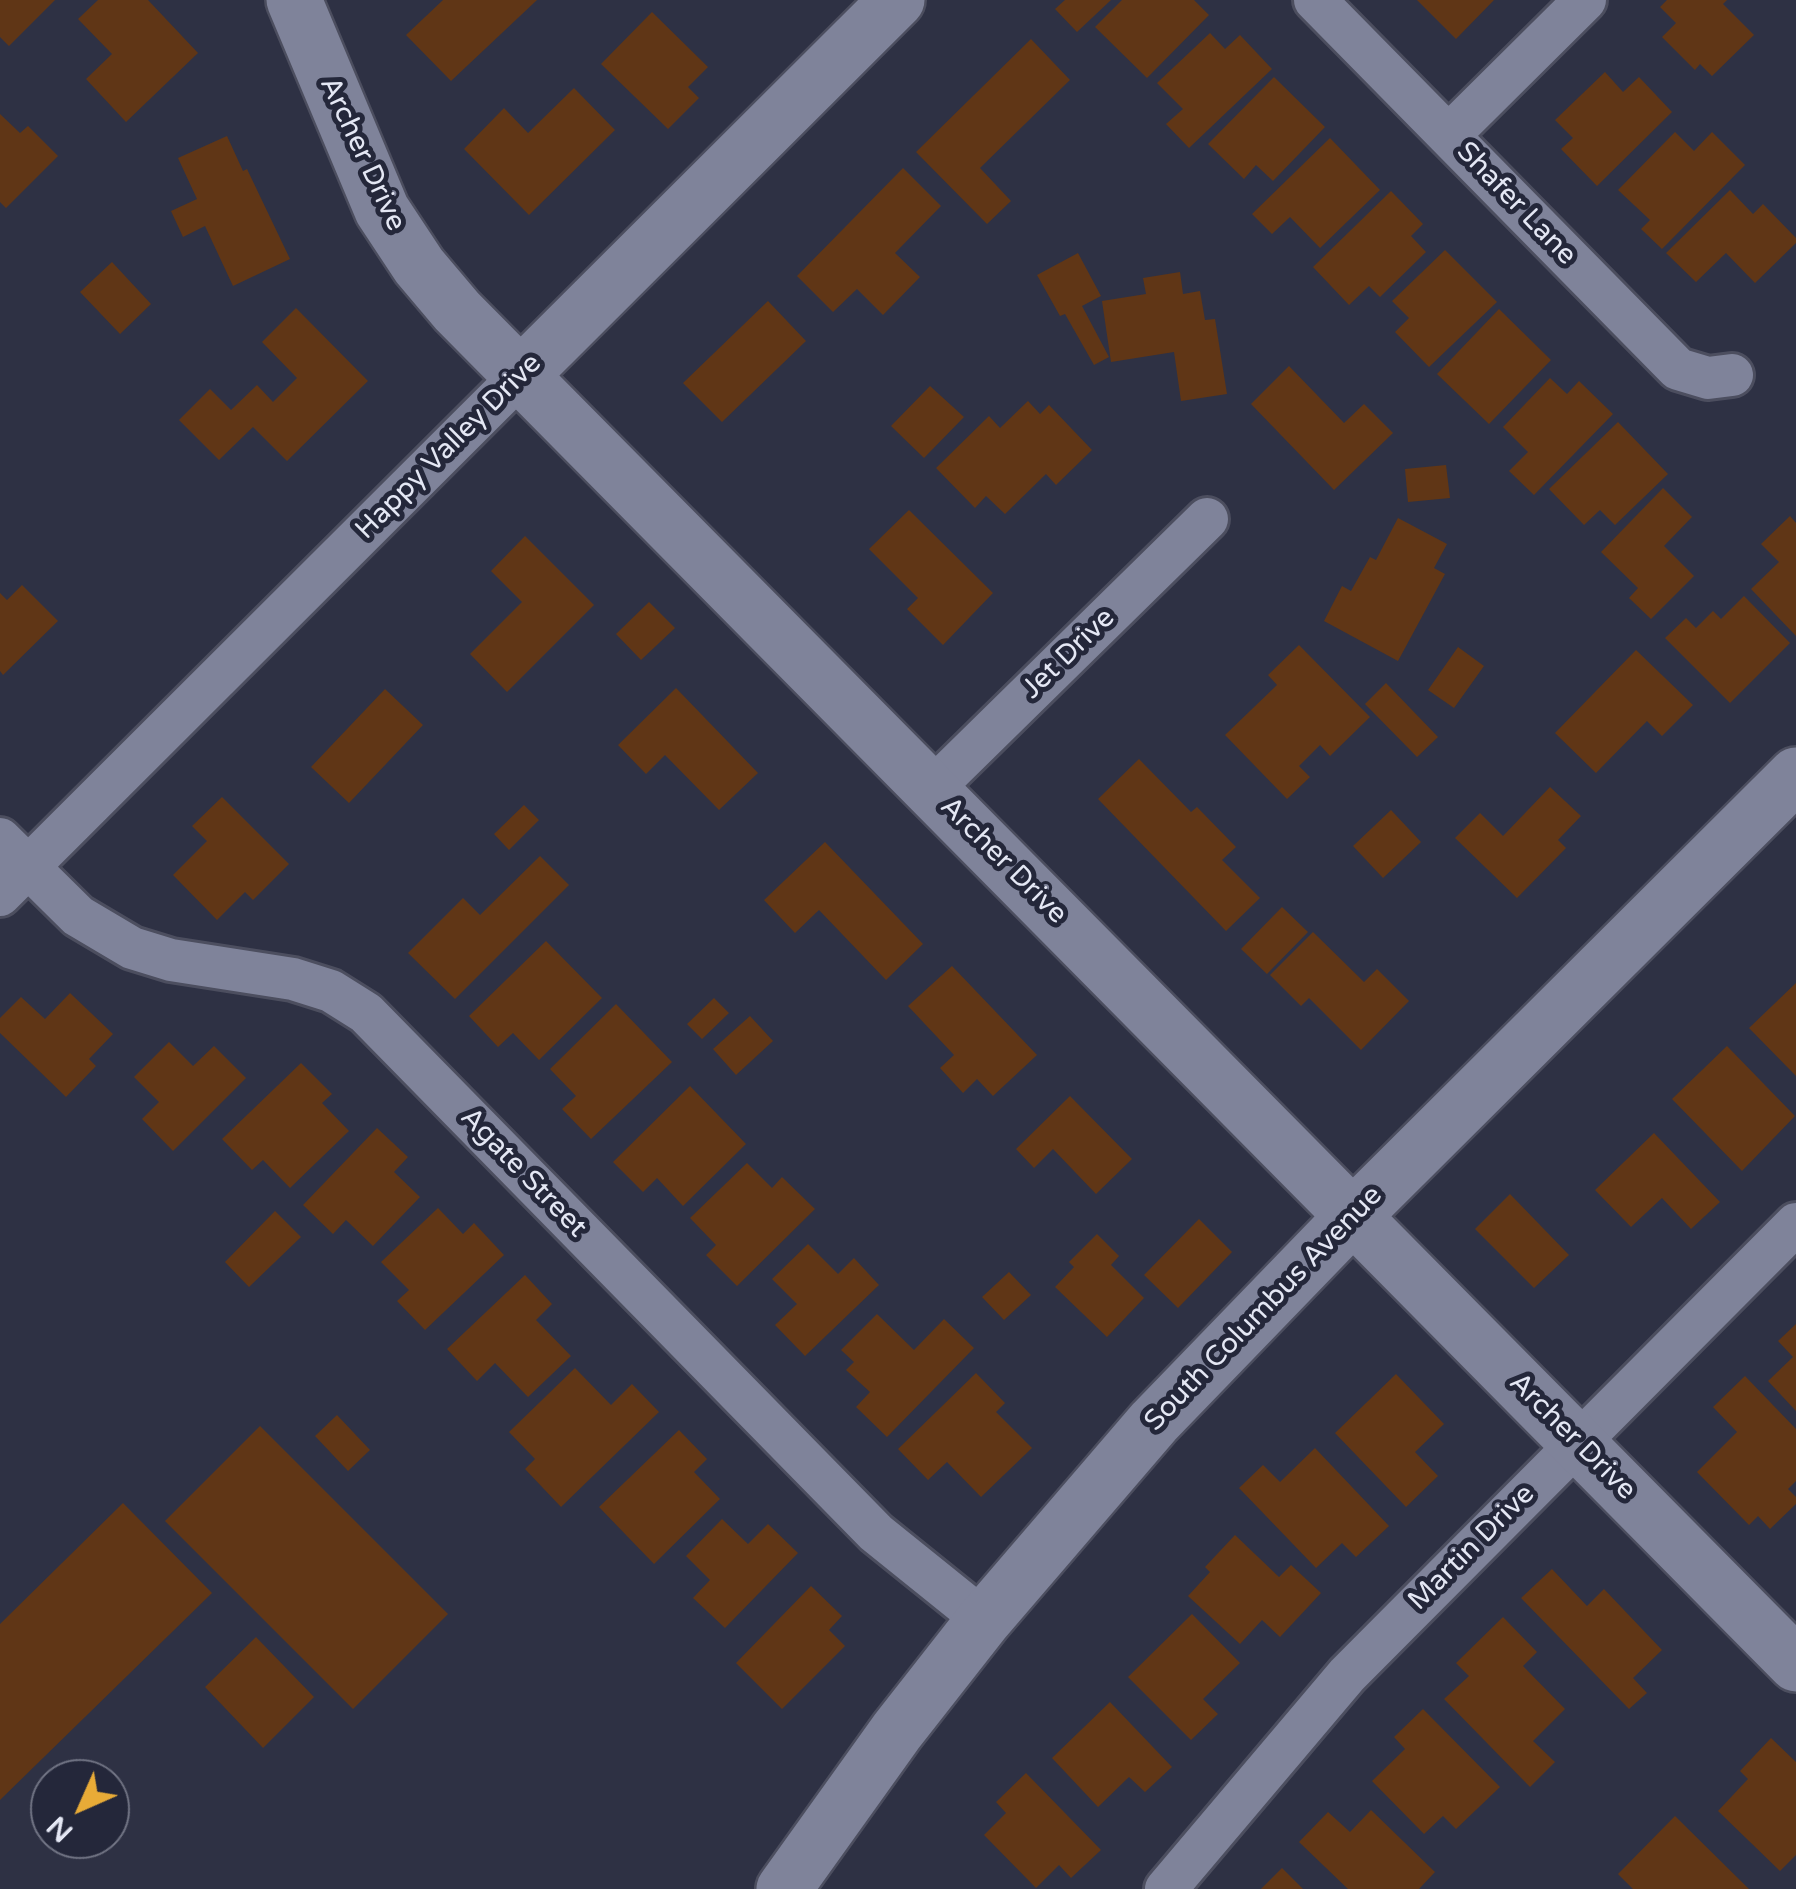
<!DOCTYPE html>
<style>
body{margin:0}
#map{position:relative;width:1796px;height:1889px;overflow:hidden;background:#2e3144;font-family:"Varela Round",sans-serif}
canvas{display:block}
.north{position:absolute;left:30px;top:1759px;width:100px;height:100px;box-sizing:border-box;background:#24273a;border:2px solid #717484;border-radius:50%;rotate:225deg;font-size:28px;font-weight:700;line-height:40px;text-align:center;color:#e4e7f4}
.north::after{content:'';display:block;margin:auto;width:35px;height:45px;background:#e8ab37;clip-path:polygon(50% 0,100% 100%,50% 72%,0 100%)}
</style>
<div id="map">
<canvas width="1796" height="1889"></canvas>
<div class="north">N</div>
</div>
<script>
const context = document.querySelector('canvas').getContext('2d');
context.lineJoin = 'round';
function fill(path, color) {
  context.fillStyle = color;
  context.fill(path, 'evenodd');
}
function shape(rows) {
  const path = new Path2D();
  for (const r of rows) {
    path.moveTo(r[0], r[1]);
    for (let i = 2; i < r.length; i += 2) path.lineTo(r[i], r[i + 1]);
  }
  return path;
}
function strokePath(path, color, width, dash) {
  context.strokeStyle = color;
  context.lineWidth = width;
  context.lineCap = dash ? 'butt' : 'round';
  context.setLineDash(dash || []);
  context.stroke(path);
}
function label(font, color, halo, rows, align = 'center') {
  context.font = font + ' "Varela Round",sans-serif';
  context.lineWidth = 10;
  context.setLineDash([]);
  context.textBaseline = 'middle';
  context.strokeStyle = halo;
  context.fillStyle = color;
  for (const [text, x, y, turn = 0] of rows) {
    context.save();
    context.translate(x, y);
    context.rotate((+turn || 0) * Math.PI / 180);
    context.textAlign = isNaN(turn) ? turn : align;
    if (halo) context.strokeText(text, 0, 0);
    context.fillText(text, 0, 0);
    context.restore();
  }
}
const building = shape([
 [0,0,55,0,9,46,0,37],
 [98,0,148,0,198,53,126,122,86,79,112,54,78,19],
 [443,0,537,0,451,81,406,35],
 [1065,0,1111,0,1077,32,1055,9],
 [1122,0,1194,0,1209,15,1147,78,1095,27],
 [1417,0,1494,0,1456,39],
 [1667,0,1727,0,1723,4,1754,35,1712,76,1700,64,1695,70,1662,37,1676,23,1660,7],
 [652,12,708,67,688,87,699,98,668,129,601,64],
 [1210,33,1225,49,1240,35,1272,69,1189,148,1166,124,1183,109,1157,83],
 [1031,39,1070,80,980,168,1011,201,987,224,916,152],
 [1605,72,1623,92,1639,77,1672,112,1597,186,1561,149,1573,138,1555,120],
 [1274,77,1325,127,1273,181,1256,165,1244,179,1208,144],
 [574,88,615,130,529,215,464,149,504,108,528,133],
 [0,114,20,133,28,126,58,156,6,208,0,202],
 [1675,132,1694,151,1712,132,1745,165,1662,249,1641,229,1650,220,1618,190],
 [227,136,243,171,247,169,290,259,233,286,205,226,183,237,171,211,197,199,178,158],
 [1330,138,1380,190,1320,248,1290,217,1272,234,1252,214],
 [903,168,941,206,895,253,920,277,883,315,857,289,833,312,797,276],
 [1730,190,1753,214,1763,204,1796,238,1796,243,1755,283,1726,253,1696,282,1666,253],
 [1391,191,1423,224,1411,236,1426,252,1380,297,1369,286,1349,305,1313,267],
 [1445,250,1497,302,1429,367,1395,332,1409,318,1392,301],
 [1078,253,1101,296,1082,306,1109,357,1094,365,1065,314,1060,316,1037,275],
 [112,262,151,304,120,334,80,292],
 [1180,272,1183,294,1200,291,1205,320,1215,319,1227,394,1181,401,1174,352,1111,362,1102,301,1146,294,1143,278],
 [768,301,806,341,722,422,683,383],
 [296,308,368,381,287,461,253,427,219,460,179,420,210,389,231,410,257,385,273,402,297,378,262,342],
 [1499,309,1551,360,1489,424,1437,374],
 [1289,366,1344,423,1364,404,1393,433,1334,490,1251,404],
 [1550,378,1567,394,1579,381,1613,414,1534,495,1509,471,1528,452,1503,427],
 [930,386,964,417,924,458,891,426],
 [1028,401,1040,414,1049,405,1092,450,1056,485,1046,474,1005,514,986,496,975,508,936,468,989,416,1000,428],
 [1618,422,1668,474,1615,525,1600,510,1584,525,1549,489],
 [1446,465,1450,498,1408,502,1405,469],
 [1663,488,1692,517,1664,546,1694,576,1651,619,1629,598,1638,588,1601,552],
 [909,510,993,593,943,645,907,609,918,598,869,549],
 [1790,516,1796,523,1796,636,1751,589,1779,562,1761,544],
 [1398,518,1447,544,1434,568,1445,574,1398,661,1324,621,1342,586,1351,591,1370,557,1376,560],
 [525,536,594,605,507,692,470,654,522,602,491,571],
 [22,585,58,621,3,675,0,671,0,593,7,600],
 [1744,596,1790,643,1730,703,1665,638,1686,618,1696,628,1713,611,1721,619],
 [649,602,675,628,641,660,616,634],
 [1299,645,1370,717,1330,756,1320,745,1299,766,1310,777,1287,799,1225,735,1277,685,1268,675],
 [1458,647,1484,666,1454,708,1428,690],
 [1636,650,1693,705,1662,736,1647,721,1596,773,1555,733],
 [1386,683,1438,737,1417,757,1365,704],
 [676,688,758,773,719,810,665,755,646,774,618,745],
 [385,689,423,725,349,803,311,767],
 [1139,759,1191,812,1197,807,1236,847,1222,860,1260,898,1226,931,1098,799],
 [1550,787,1581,816,1558,840,1566,848,1517,898,1455,838,1480,813,1503,836],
 [222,797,289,864,253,900,245,892,217,920,173,875,207,841,192,826],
 [524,805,539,820,509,850,494,834],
 [1391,810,1421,842,1383,878,1353,846],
 [825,842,923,944,886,980,819,910,795,933,764,900],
 [540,856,569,885,455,999,408,953,463,898,480,915],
 [1282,907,1308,932,1267,974,1241,949],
 [1313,932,1364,982,1377,969,1409,1001,1361,1050,1309,998,1301,1006,1270,975],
 [546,941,602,998,539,1060,513,1033,498,1047,469,1016],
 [952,966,1037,1055,993,1096,977,1079,963,1093,940,1068,954,1055,908,1006],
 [1796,983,1796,1076,1749,1028],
 [70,993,113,1034,89,1059,96,1066,66,1097,0,1033,0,1018,21,997,45,1019],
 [714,998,729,1013,702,1039,687,1024],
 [616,1004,672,1062,591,1139,562,1109,576,1096,550,1069],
 [750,1016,773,1041,736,1075,713,1049],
 [169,1042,193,1066,214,1046,246,1078,173,1151,142,1119,159,1102,134,1077],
 [1727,1046,1795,1116,1742,1171,1672,1099],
 [301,1063,332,1094,322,1103,349,1131,290,1188,263,1160,252,1170,222,1139],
 [690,1086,746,1144,683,1206,657,1178,643,1192,613,1162],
 [1070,1096,1132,1159,1096,1194,1053,1149,1034,1168,1016,1149],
 [377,1128,408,1157,394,1172,420,1197,373,1246,346,1220,333,1234,303,1205],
 [1654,1133,1720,1202,1691,1229,1662,1198,1631,1227,1595,1190],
 [747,1163,772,1188,782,1177,815,1209,737,1286,706,1255,716,1245,690,1218],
 [1510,1194,1569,1255,1534,1288,1475,1229],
 [438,1208,463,1234,474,1223,504,1255,425,1330,397,1301,409,1290,381,1262],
 [275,1211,301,1237,249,1287,225,1262],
 [1199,1219,1232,1252,1178,1308,1144,1275],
 [1097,1234,1119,1256,1111,1265,1144,1298,1107,1337,1055,1287,1074,1267,1069,1262],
 [808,1244,838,1274,854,1258,879,1285,805,1356,775,1325,797,1304,772,1279],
 [1009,1272,1031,1295,1004,1320,982,1297],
 [525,1275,552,1304,536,1320,571,1356,528,1397,495,1363,477,1381,447,1349],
 [877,1314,914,1350,944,1319,974,1348,887,1437,856,1407,870,1392,846,1370,854,1362,841,1350],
 [1796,1324,1796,1411,1768,1381,1793,1357,1778,1341],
 [575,1368,611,1405,632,1384,659,1412,561,1507,525,1469,535,1459,509,1432],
 [976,1373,1005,1403,996,1412,1032,1448,981,1497,947,1462,928,1480,898,1449],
 [1396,1374,1444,1424,1415,1452,1438,1476,1406,1507,1335,1433],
 [1745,1376,1796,1429,1796,1481,1788,1489,1796,1497,1796,1504,1770,1529,1758,1516,1749,1525,1697,1472,1737,1432,1713,1407],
 [337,1415,370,1450,348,1471,315,1436],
 [260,1426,448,1614,353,1709,165,1521],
 [679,1430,707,1459,694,1472,720,1499,654,1564,599,1507],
 [1315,1448,1389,1526,1356,1557,1342,1543,1316,1568,1239,1488,1263,1465,1280,1482],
 [123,1503,212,1593,0,1800,0,1624],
 [722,1519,748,1544,768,1524,798,1553,725,1628,693,1598,710,1580,686,1556],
 [1235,1535,1279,1577,1291,1565,1321,1593,1280,1637,1262,1620,1240,1644,1188,1596,1210,1572,1205,1567],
 [1552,1569,1587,1606,1604,1589,1662,1650,1633,1678,1647,1693,1629,1709,1521,1598],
 [811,1586,842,1616,829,1630,845,1646,782,1709,736,1663],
 [1192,1614,1240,1663,1203,1699,1218,1714,1191,1740,1128,1677],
 [1503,1617,1537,1652,1523,1666,1565,1709,1533,1741,1555,1762,1530,1787,1444,1699,1469,1676,1456,1663],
 [256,1637,314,1697,263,1748,205,1687],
 [1110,1702,1172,1767,1145,1792,1129,1777,1098,1807,1052,1758],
 [1423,1709,1500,1787,1456,1829,1443,1816,1424,1834,1372,1781,1405,1749,1394,1737],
 [1771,1738,1796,1762,1796,1855,1780,1871,1718,1811,1748,1779,1740,1771],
 [1026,1773,1101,1850,1071,1878,1059,1865,1036,1888,984,1835,1006,1813,996,1802],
 [1371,1810,1435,1872,1419,1889,1348,1889,1299,1842,1328,1812,1350,1832],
 [1675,1816,1749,1889,1633,1889,1618,1874],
 [1282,1868,1303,1889,1261,1889]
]);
const street = shape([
 [1315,0,1678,369,1708,378,1732,375],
 [1449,135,1585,0],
 [932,789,1207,519],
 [0,839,78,916,132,948,171,960,293,979,331,991,366,1013,876,1533,984,1620],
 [0,895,520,376],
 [1166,1889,1347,1675,1796,1224]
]);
const secondary = shape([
 [294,0,382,210,419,266,457,311,1796,1664],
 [520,376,897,0],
 [784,1889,897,1731,984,1620,1154,1422,1354,1215,1796,775]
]);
const streetNames = [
 ["Archer Drive",362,154,65],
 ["Shafer Lane",1516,204,46],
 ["Happy Valley Drive",449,447,-45],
 ["Jet Drive",1069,654,-44],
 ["Archer Drive",1003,861,45],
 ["Agate Street",523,1173,46],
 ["South Columbus Avenue",1264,1309,-46],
 ["Archer Drive",1572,1437,45],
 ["Martin Drive",1472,1548,-45]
];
fill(building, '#603616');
strokePath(street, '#4c4e5f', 48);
strokePath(secondary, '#4c4e5f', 60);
strokePath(street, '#7f839a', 42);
strokePath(secondary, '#7f839a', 55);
label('28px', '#e4e7f4', '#24273a', streetNames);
</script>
